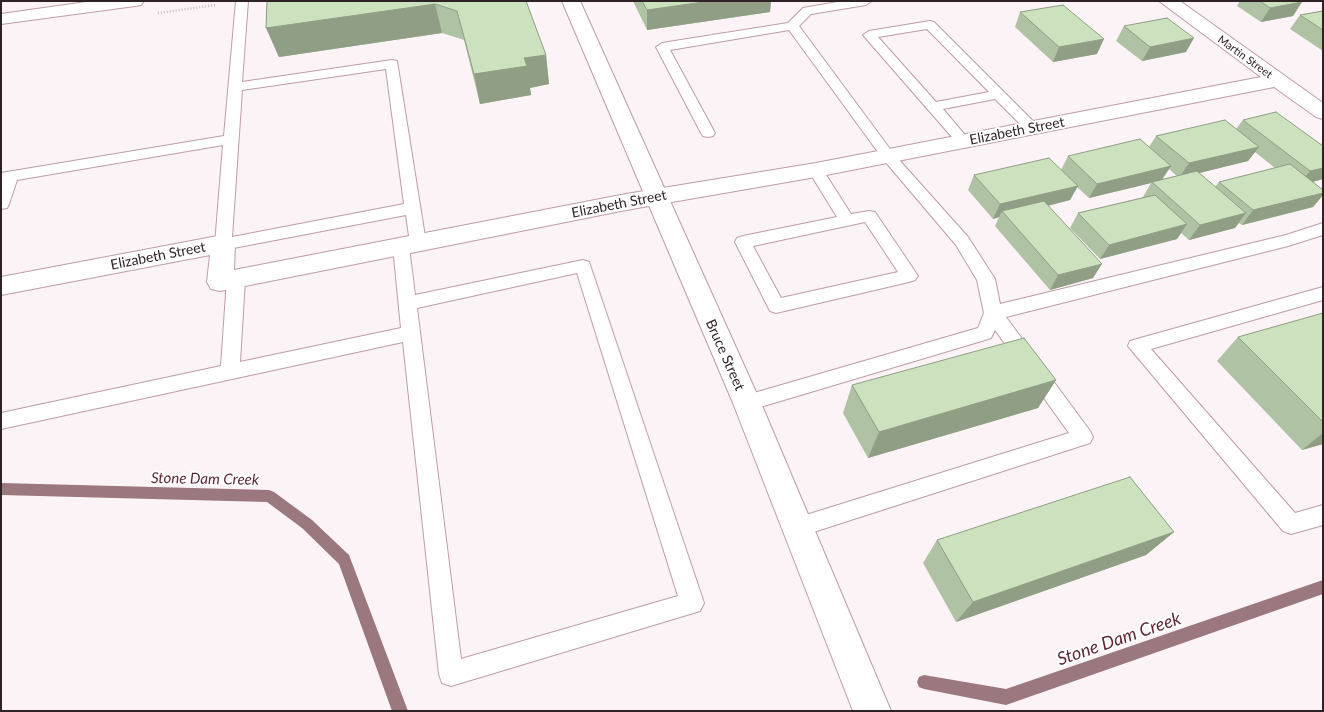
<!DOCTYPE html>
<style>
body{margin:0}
#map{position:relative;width:1324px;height:712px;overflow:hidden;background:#fbf3f5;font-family:Lato,sans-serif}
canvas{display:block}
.frame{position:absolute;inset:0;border:2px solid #2f2224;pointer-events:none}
</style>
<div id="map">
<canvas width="1324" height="712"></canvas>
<div class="frame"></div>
</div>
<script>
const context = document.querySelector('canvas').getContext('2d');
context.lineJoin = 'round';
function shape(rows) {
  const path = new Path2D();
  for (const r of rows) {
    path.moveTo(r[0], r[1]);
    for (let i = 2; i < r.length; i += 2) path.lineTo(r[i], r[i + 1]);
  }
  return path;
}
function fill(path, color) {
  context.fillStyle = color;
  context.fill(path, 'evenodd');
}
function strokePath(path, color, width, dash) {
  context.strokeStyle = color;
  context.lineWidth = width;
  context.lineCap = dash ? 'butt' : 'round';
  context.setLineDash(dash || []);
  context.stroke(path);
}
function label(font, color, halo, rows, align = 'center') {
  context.font = font + ' Lato,sans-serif';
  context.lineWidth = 4;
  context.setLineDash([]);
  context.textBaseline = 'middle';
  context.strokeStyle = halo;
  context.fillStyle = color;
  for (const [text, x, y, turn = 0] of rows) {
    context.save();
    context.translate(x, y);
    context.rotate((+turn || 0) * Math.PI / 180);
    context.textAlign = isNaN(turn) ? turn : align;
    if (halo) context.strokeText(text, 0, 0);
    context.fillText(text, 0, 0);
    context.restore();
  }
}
const stream = shape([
 [1,483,269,490,274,492,312,520,349,555,408,711,392,711,339,564,302,528,267,502,1,495,1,483],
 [1323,580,1323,594,1006,705,924,689,919,687,917,682,919,677,924,675,1006,689,1323,580]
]);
const path = shape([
 [158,13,216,5]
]);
const lane = shape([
 [236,1,248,1,242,82,392,60,397,61,426,243,424,247,418,249,412,247,410,243,406,215,223,250,217,248,215,244,223,145,17,180,9,204,7,208,1,209,1,173,224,136,236,1],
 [386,69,404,204,232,237,242,90,386,69],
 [843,1,872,1,866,5,811,14,799,26,893,153,968,237,995,279,1000,304,1286,235,1323,223,1323,235,1288,246,1006,317,1090,431,1093,437,1090,443,798,537,790,534,787,527,790,520,1069,433,995,330,991,338,985,340,747,411,740,409,737,403,740,397,747,395,978,328,984,313,977,280,956,245,883,159,789,30,670,50,715,133,713,136,708,137,703,136,701,133,656,47,662,43,788,23,803,8,843,1],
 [930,21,934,22,1037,125,1039,128,1037,131,1027,131,995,99,943,109,970,141,968,144,963,146,958,144,863,35,869,31,930,21],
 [927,29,989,92,936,102,878,37,927,29],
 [816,165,821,167,851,214,869,211,875,212,918,276,915,280,909,282,776,313,770,311,735,242,737,238,743,236,837,217,808,170,811,167,816,165],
 [865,222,898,272,781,298,753,246,865,222],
 [401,241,407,243,409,247,415,295,583,260,589,262,704,603,700,611,451,686,442,683,439,674,403,342,1,429,1,413,221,366,227,279,230,275,236,273,242,275,245,279,240,362,401,328,393,247,395,243,401,241],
 [577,273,678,596,461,659,417,308,577,273],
 [1323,287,1323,300,1151,349,1295,513,1323,505,1323,525,1291,534,1283,531,1128,346,1130,341,1137,339,1323,287]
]);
const street = shape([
 [1159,1,1180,1,1323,103,1323,119,1316,117,1274,87,816,177,626,210,220,291,211,289,207,282,210,255,1,295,1,277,223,235,232,238,235,244,234,270,626,194,816,163,1261,77,1159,1]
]);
const secondary = shape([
 [93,1,144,1,141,5,135,6,1,24,1,14,93,1],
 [562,1,580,1,761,403,891,711,853,711,733,403,562,1]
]);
const wall = shape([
 [267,1,526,1,546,55,549,84,530,88,531,95,480,104,464,40,442,33,279,57,266,28],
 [633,1,771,1,770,12,647,30],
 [1240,1,1302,1,1293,16,1261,22,1237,6],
 [1323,11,1323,51,1290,29,1300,15],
 [1020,12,1097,54,1053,62,1015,27],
 [1124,26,1186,52,1142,61,1116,41],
 [1243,120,1323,179,1313,182,1323,190,1323,195,1313,207,1242,225,1239,223,1235,228,1189,240,1181,233,1177,239,1100,259,1070,228,1078,213,1144,197,1143,197,1151,183,1089,198,1077,187,1070,200,1048,206,1093,278,1050,290,995,226,999,217,993,219,968,190,974,175,1061,170,1068,156,1149,147,1156,136,1236,129],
 [1255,152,1275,168,1219,182,1215,187,1199,173,1248,161],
 [1169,169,1177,176,1162,179],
 [1323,313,1323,444,1302,450,1217,361,1238,337],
 [1056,380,1038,408,868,458,843,413,852,385],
 [1174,532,1146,555,956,622,923,563,937,540]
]);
const shadedWall = shape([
 [710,1,771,1,770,12,647,30,647,10],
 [1302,2,1293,16,1261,22,1270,8],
 [435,4,442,33,279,57,266,28],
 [1194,38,1186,52,1142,61,1150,47],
 [1104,39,1097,54,1053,62,1059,47],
 [546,55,549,84,530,88,531,95,480,104,474,74,524,58],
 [1259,147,1248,161,1179,178,1189,163],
 [1171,166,1161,181,1152,182,1151,183,1089,198,1097,184],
 [1323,168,1323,179,1298,186,1310,171],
 [1078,186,1070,200,1006,216,1002,211,999,217,993,219,1000,204],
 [1323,193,1323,195,1313,207,1242,225,1253,210],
 [1246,213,1235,228,1189,240,1200,225],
 [1187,224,1177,239,1100,259,1109,245],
 [1102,264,1093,278,1050,290,1058,275],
 [1056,380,1038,408,868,458,879,432],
 [1323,433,1323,444,1302,450],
 [1174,532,1146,555,956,622,973,602]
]);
const building = shape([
 [267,1,526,1,546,55,524,58,527,66,474,74,457,11,435,4,266,28,267,1],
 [642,1,710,1,647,10,642,1],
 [1260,1,1302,1,1302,2,1270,8,1260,1],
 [1063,5,1104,39,1059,47,1020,12,1063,5],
 [1323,11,1323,30,1300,15,1323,11],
 [1167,18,1194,38,1150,47,1124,26,1167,18],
 [1276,112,1323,146,1323,168,1310,171,1243,120,1276,112],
 [1225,120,1259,147,1189,163,1156,136,1225,120],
 [1140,139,1171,166,1097,184,1068,156,1140,139],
 [1049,158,1078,186,1000,204,974,175,1049,158],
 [1290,164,1323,190,1323,193,1253,210,1219,182,1290,164],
 [1197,171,1246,213,1200,225,1152,182,1197,171],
 [1155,195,1187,224,1109,245,1078,213,1155,195],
 [1044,201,1102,264,1058,275,1002,211,1044,201],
 [1323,313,1323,422,1238,337,1323,313],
 [1024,338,1056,380,879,432,852,385,1024,338],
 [1130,477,1174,532,973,602,937,540,1130,477]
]);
const farStreetnames = [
 ["Martin Street",1245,57,36]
];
const streetNames = [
 ["Elizabeth Street",1017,131,-11],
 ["Elizabeth Street",619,204,-11],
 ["Elizabeth Street",158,256,-11],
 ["Bruce Street",725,355,66]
];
const waterNames = [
 ["Stone Dam Creek",205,479,1]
];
const nearWaternames = [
 ["Stone Dam Creek",1119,639,-19]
];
fill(stream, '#9b777e');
strokePath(lane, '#bf9da3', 2);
strokePath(street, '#bf9da3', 2);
strokePath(secondary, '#bf9da3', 2);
strokePath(path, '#928789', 2.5, [0.5, 2.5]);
fill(lane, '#fff');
fill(street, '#fff');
fill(secondary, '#fff');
fill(wall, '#afc2a3');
fill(shadedWall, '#8f9e84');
fill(building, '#cce1bd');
strokePath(building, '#8f9e84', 1);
label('11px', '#2f2224', '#fff', farStreetnames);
label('14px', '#2f2224', '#fff', streetNames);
label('italic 15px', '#5f2635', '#fff', waterNames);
label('italic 18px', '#5f2635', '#fff', nearWaternames);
</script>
